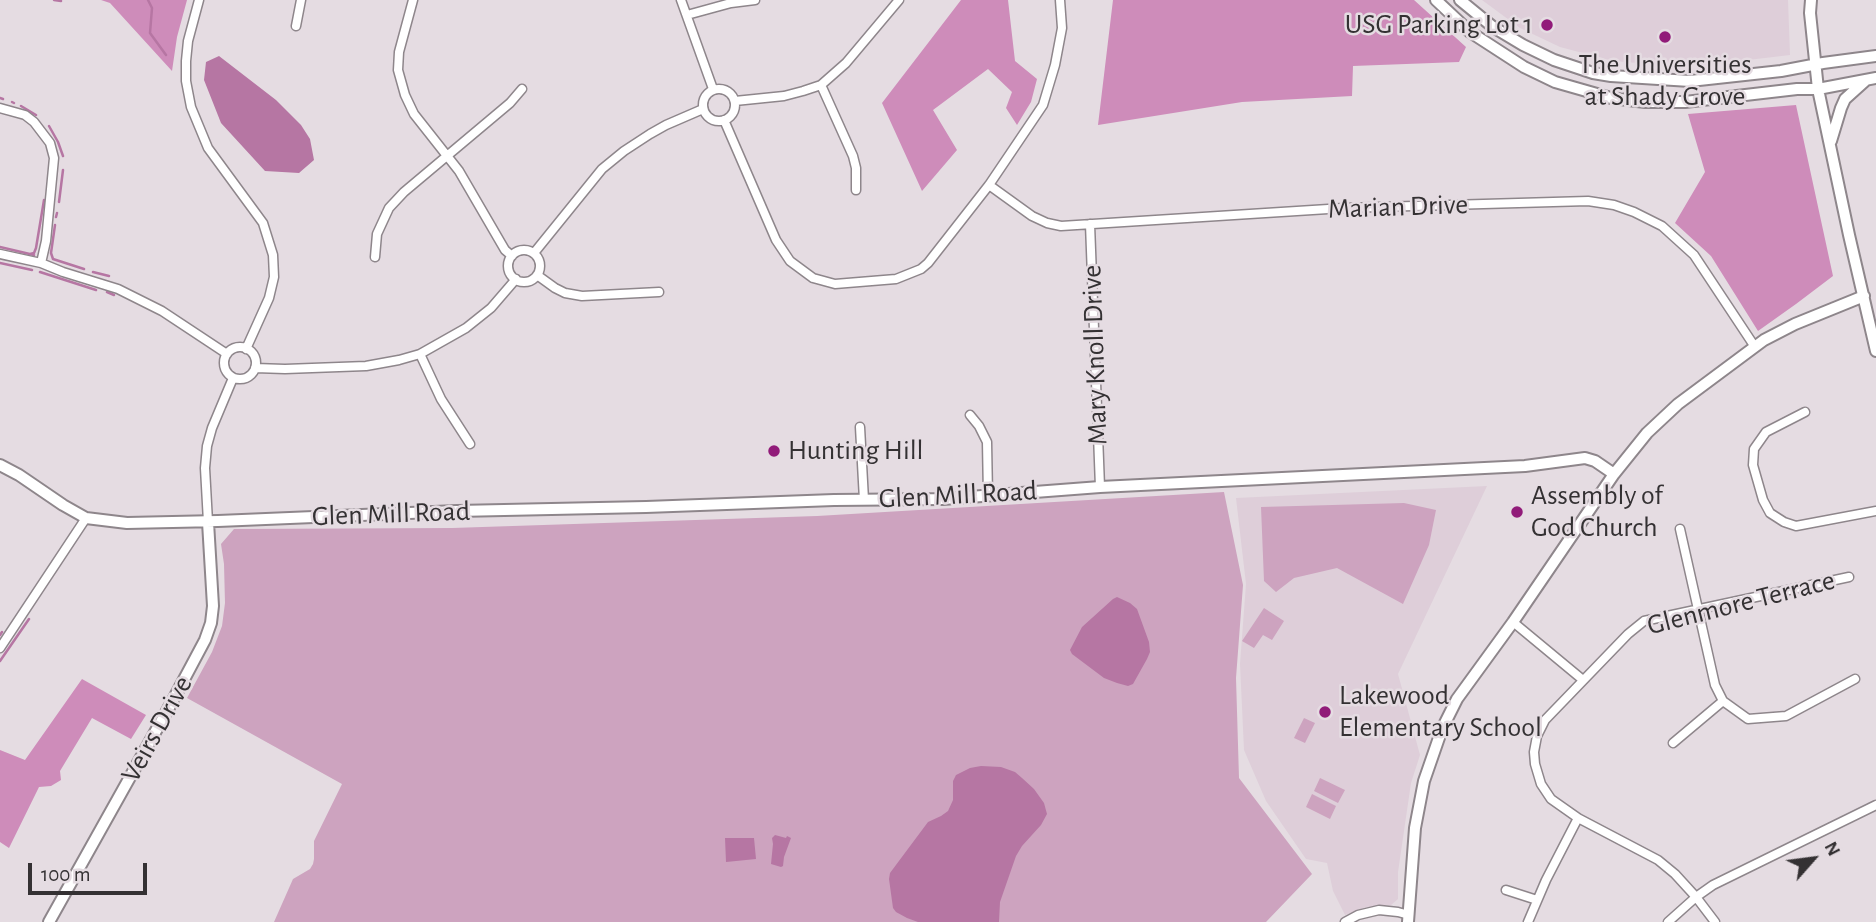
<!DOCTYPE html>
<style>
body{margin:0}
#map{position:relative;width:1876px;height:922px;overflow:hidden;background:#e5dce2;font-family:"Alegreya Sans",sans-serif}
canvas{display:block}
.north{position:absolute;left:1778px;top:824px;width:70px;height:70px;-webkit-text-stroke:5px #e5dce2;paint-order:stroke;rotate:62deg;font-size:19px;font-weight:700;line-height:28px;text-align:center;color:#343133}
.north::after{content:'';display:block;margin:auto;width:24px;height:32px;background:#343133;clip-path:polygon(50% 0,100% 100%,50% 72%,0 100%)}
.scale{position:absolute;left:28px;top:863px;width:119px;height:32px;box-sizing:border-box;border:4px solid #343133;border-top:0;padding-left:9px;font-size:21px;line-height:24px;white-space:nowrap;color:#343133;-webkit-text-stroke:5px #e5dce2;paint-order:stroke}
</style>
<div id="map">
<canvas width="1876" height="922"></canvas>
<div class="north">N</div>
<div class="scale">100 m</div>
</div>
<script>
const context = document.querySelector('canvas').getContext('2d');
context.lineJoin = 'round';
function fill(path, color) {
  context.fillStyle = color;
  context.fill(path, 'evenodd');
}
function shape(rows) {
  const path = new Path2D();
  for (const r of rows) {
    if (r.length === 3) {
      path.moveTo(r[0] + r[2], r[1]);
      path.arc(r[0], r[1], r[2], 0, 2 * Math.PI);
      continue;
    }
    path.moveTo(r[0], r[1]);
    for (let i = 2; i < r.length; i += 2) path.lineTo(r[i], r[i + 1]);
  }
  return path;
}
function strokePath(path, color, width, dash) {
  context.strokeStyle = color;
  context.lineWidth = width;
  context.lineCap = dash ? 'butt' : 'round';
  context.setLineDash(dash || []);
  context.stroke(path);
}
function label(font, color, halo, rows, align = 'center') {
  context.font = font + ' "Alegreya Sans",sans-serif';
  context.lineWidth = 5;
  context.setLineDash([]);
  context.textBaseline = 'middle';
  context.strokeStyle = halo;
  context.fillStyle = color;
  for (const [text, x, y, turn = 0] of rows) {
    context.save();
    context.translate(x, y);
    context.rotate((+turn || 0) * Math.PI / 180);
    context.textAlign = isNaN(turn) ? turn : align;
    if (halo) context.strokeText(text, 0, 0);
    context.fillText(text, 0, 0);
    context.restore();
  }
}
const built = shape([
 [1482,0,1788,0,1790,55,1706,65,1662,65,1613,61,1560,47,1520,28],
 [1487,486,1398,674,1420,755,1411,783,1398,872,1398,899,1391,905,1366,907,1345,915,1333,891,1327,863,1306,859,1266,801,1244,750,1240,664,1246,584,1236,498]
]);
const green = shape([
 [1224,492,1243,585,1236,678,1239,778,1312,874,1266,922,274,922,293,879,310,869,313,864,314,859,314,841,342,784,187,698,212,652,222,626,225,603,224,564,221,544,234,529,452,528,817,516],
 [1404,503,1436,510,1429,545,1403,604,1337,568,1294,578,1276,592,1264,581,1261,507],
 [1264,608,1284,621,1272,640,1263,635,1254,648,1242,641],
 [1304,718,1315,723,1305,743,1294,738],
 [1320,778,1345,790,1338,803,1314,791],
 [1312,794,1336,806,1330,819,1306,807]
]);
const forest = shape([
 [101,0,187,0,177,37,172,71,110,3],
 [961,0,1008,0,1015,61,1037,79,1031,102,1017,125,1006,108,1012,92,988,69,933,110,957,150,922,191,882,103],
 [1113,0,1414,0,1466,47,1459,62,1353,66,1352,96,1242,102,1098,125],
 [1796,105,1833,276,1796,304,1758,331,1711,256,1675,223,1705,172,1688,114],
 [82,679,146,715,131,739,92,718,60,771,61,780,51,786,39,787,9,848,0,842,0,750,25,760]
]);
const water = shape([
 [219,56,276,100,301,125,310,139,314,160,299,173,265,171,221,123,204,80,206,62],
 [1117,597,1130,603,1137,609,1149,642,1150,652,1147,659,1133,684,1128,686,1117,683,1104,678,1072,654,1070,650,1082,627,1113,599],
 [981,766,1001,767,1015,772,1022,778,1034,789,1044,803,1047,814,1041,825,1022,846,1016,856,1000,902,999,922,918,922,907,918,896,912,893,908,889,879,890,873,928,822,941,816,948,811,953,800,953,781,956,775,970,768],
 [775,835,786,838,787,836,791,838,784,857,783,866,781,867,771,864,773,844,772,838],
 [725,838,754,838,756,859,726,862]
]);
const stream = shape([
 [54,0,61,1],
 [148,0,152,8,150,33,166,55],
 [0,98,3,99],
 [12,102,14,103],
 [21,106,36,115],
 [49,126,58,142,63,156],
 [59,202,63,170],
 [56,217,57,213],
 [55,225,51,253,53,259,84,269],
 [0,247,34,255],
 [30,254,34,253,36,248,44,200],
 [0,263,32,270],
 [40,272,96,290],
 [93,272,109,276],
 [107,292,114,295],
 [0,635,2,632],
 [0,661,29,619]
]);
const street = shape([
 [199,0,188,41,186,61,186,81,191,107,208,148,263,223,273,255,274,277,269,298,246,349],
 [413,0,399,52,398,70,405,95,414,114,459,171,505,250,512,256],
 [681,0,713,89],
 [687,15,731,3,755,0],
 [296,26,301,0],
 [821,85,853,156,856,168,856,190],
 [719,105,16],
 [735,101,784,96,803,91,821,85,846,63,899,0],
 [0,108,25,115,34,122,50,143,54,158,46,241,41,263],
 [724,120,776,240,790,261,813,278,835,284,896,279,921,269,928,263,989,185,1043,105,1055,65,1062,28,1060,0],
 [989,185,1032,216,1047,223,1061,226,1344,208,1588,201,1614,205,1634,212,1662,226,1694,255,1755,347],
 [1090,224,1100,487],
 [524,266,16],
 [534,253,602,169,624,151,650,134,666,125,703,109],
 [0,254,41,263,63,272,118,289,162,311,227,354],
 [375,257,377,234,389,208,404,192,510,103,522,89],
 [537,275,555,288,565,293,582,296,659,292],
 [240,363,16],
 [420,354,441,399,470,444],
 [255,368,285,369,366,366,399,360,420,354,466,328,491,308,516,279],
 [1805,412,1766,432,1754,449,1753,465,1763,500,1770,513,1784,522,1796,526,1876,511],
 [970,415,979,426,987,442,988,496],
 [860,427,864,500],
 [208,522,205,468,207,446,212,428,233,378],
 [1680,529,1715,685,1723,701,1748,719,1786,716,1855,679],
 [1513,622,1583,680],
 [0,648,86,518],
 [1673,743,1723,701],
 [1506,890,1537,900],
 [1345,922,1358,915,1379,910,1398,912,1409,915],
 [1528,922,1546,880,1578,818],
 [1668,922,1696,897,1713,885,1876,805],
 [1715,922,1696,897,1675,874,1658,860,1578,818,1551,799,1541,784,1535,764,1534,752,1537,736,1545,720,1628,634,1644,621,1849,577]
]);
const secondary = shape([
 [1436,0,1470,32,1524,67,1555,82,1611,98,1645,102,1685,102,1797,89,1818,89,1876,78],
 [1460,0,1493,27,1523,45,1554,60,1593,73,1611,76,1690,81,1781,71,1823,63,1876,56],
 [1811,0,1810,13,1818,89,1849,235,1876,351],
 [1831,141,1841,108,1845,99,1865,81],
 [0,465,19,475,63,505,86,518,127,523,218,521,457,511,646,507,834,500,943,499,1100,487,1525,466,1585,458,1595,461,1614,474],
 [49,922,172,702,205,640,211,623,213,606,208,522],
 [1408,922,1415,828,1424,781,1442,729,1457,699,1513,622,1614,474,1647,433,1678,404,1764,340,1795,324,1864,296]
]);
const markers = [
 [1547,25,7,"#911b79"],
 [1665,37,7,"#911b79"],
 [774,451,7,"#911b79"],
 [1517,512,7,"#911b79"],
 [1325,712,7,"#911b79"]
];
const poiNames = [
 ["USG Parking Lot 1",1533,25,"right"],
 ["The Universities",1665,65,"center"],
 ["at Shady Grove",1665,97,"center"],
 ["Hunting Hill",788,451],
 ["Assembly of",1531,496],
 ["God Church",1531,528],
 ["Lakewood",1339,696],
 ["Elementary School",1339,728]
];
const streetNames = [
 ["Marian Drive",1398,207,-2],
 ["Mary Knoll Drive",1095,355,-92],
 ["Glen Mill Road",958,495,-3],
 ["Glen Mill Road",391,514,-2],
 ["Glenmore Terrace",1741,603,-14],
 ["Veirs Drive",157,729,-61]
];
fill(built, '#deced9');
fill(green, '#cda3bf');
fill(forest, '#ce8cba');
fill(water, '#b676a3');
strokePath(stream, '#b676a3', 2.5);
strokePath(street, '#8e868b', 11);
strokePath(secondary, '#8e868b', 14);
strokePath(street, '#fff', 8);
strokePath(secondary, '#fff', 10);
for (const [x, y, r, color] of markers) {
  const dot = new Path2D();
  dot.arc(x, y, r, 0, 2 * Math.PI);
  context.fillStyle = color;
  context.fill(dot);
  strokePath(dot, '#e5dce2', 2.5);
}
label('28px', '#343133', '#e5dce2', poiNames, 'left');
label('28px', '#343133', '#e5dce2', streetNames);
</script>
